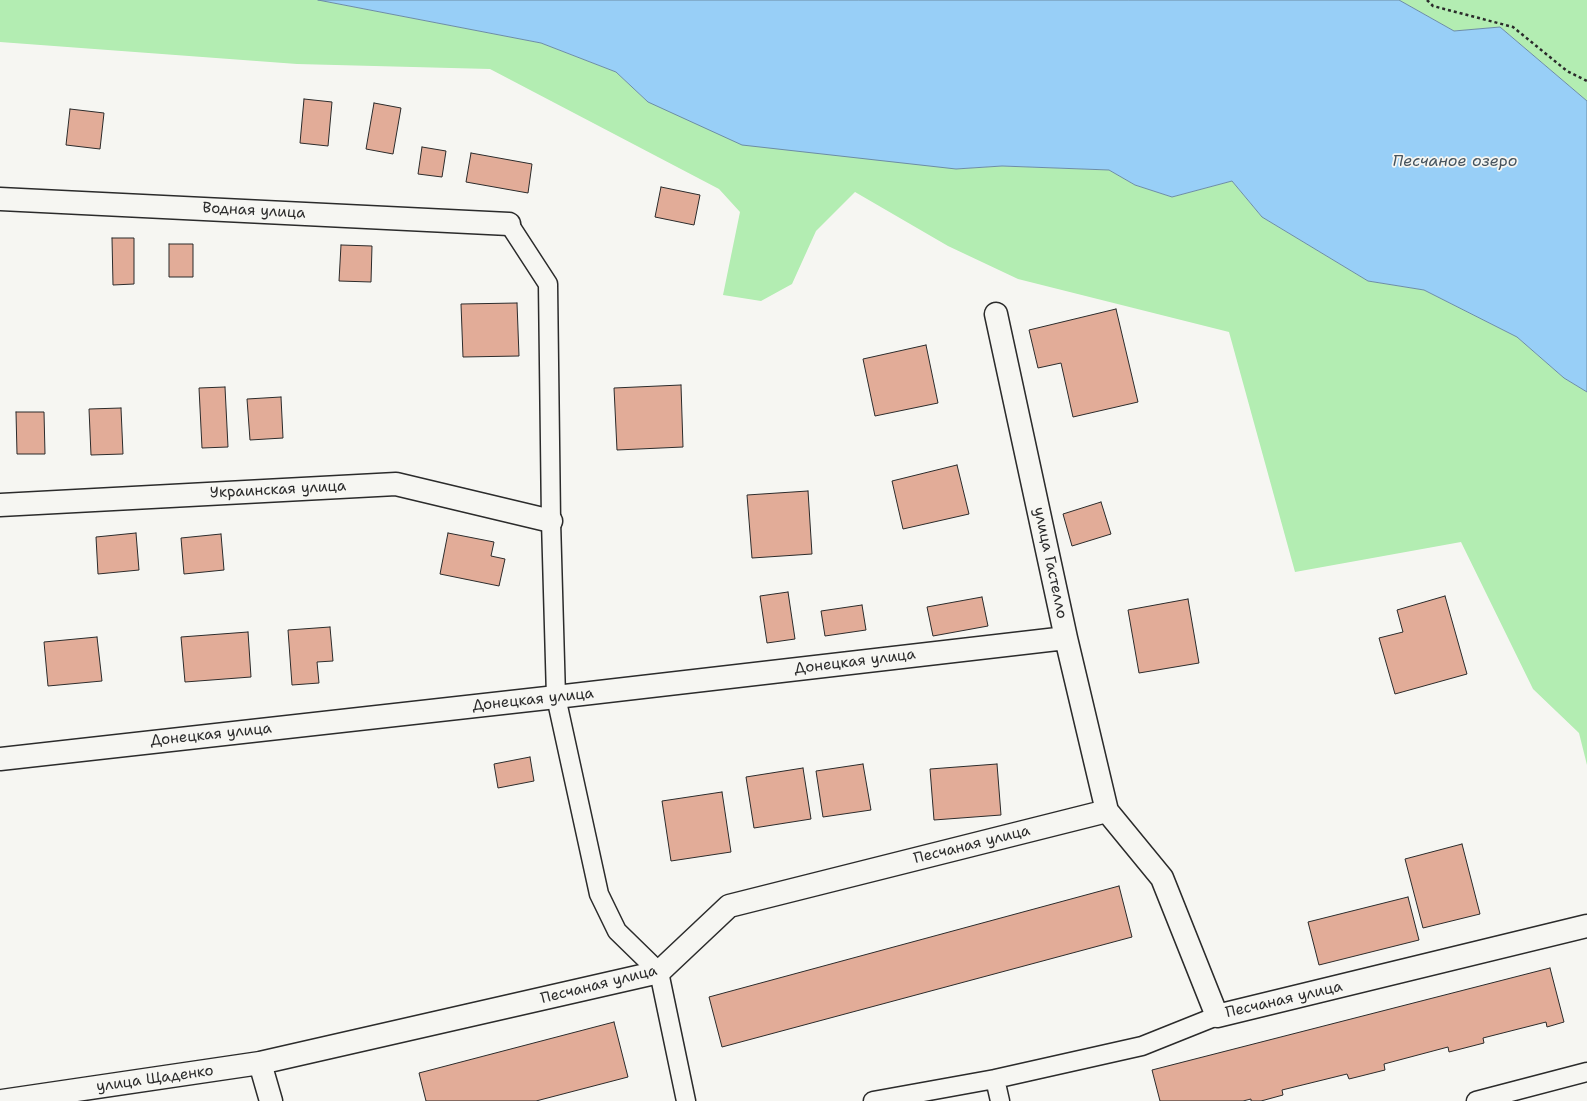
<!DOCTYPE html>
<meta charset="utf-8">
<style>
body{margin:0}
canvas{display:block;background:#f6f6f2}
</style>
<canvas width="1587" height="1101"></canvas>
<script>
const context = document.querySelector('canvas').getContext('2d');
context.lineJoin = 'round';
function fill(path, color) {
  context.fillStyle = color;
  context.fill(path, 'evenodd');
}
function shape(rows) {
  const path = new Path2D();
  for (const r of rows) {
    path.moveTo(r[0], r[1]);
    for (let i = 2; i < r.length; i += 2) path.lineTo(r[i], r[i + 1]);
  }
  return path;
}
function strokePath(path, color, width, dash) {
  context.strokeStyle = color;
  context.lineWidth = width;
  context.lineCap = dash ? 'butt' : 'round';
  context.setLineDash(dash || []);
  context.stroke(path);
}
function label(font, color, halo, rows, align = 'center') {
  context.font = font + ' "Shantell Sans",sans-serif';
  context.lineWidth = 3.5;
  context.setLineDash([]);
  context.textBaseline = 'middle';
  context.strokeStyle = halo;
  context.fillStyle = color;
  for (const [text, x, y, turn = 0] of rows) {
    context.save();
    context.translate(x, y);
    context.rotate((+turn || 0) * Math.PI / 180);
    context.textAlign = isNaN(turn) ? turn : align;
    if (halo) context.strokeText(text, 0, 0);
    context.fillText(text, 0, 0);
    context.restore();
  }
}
const green = shape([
 [0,0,318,0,541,43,616,72,648,102,956,169,1002,166,1109,170,1135,185,1172,197,1232,181,1262,217,1368,281,1424,290,1517,337,1564,378,1587,392,1587,765,1579,733,1533,689,1461,542,1295,572,1229,332,1018,279,948,246,855,192,816,231,792,284,761,301,723,295,740,212,719,189,490,69,297,64,0,42],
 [1399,0,1587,0,1587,101,1500,27,1454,31]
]);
const water = shape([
 [318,0,1399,0,1454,31,1500,27,1587,101,1587,392,1564,378,1517,337,1424,290,1368,281,1262,217,1232,181,1172,197,1135,185,1109,170,1002,166,956,169,742,145,648,102,616,72,541,43,318,0]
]);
const building = shape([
 [304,99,332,102,328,146,300,143,304,99],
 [374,103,401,108,393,154,366,149,374,103],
 [70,109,104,113,100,149,66,145,70,109],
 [422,147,446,151,442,177,418,174,422,147],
 [471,153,532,164,528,193,466,182,471,153],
 [661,187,700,195,694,225,655,217,661,187],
 [112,238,134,238,134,284,113,285,112,238],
 [169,244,193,244,193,277,169,277,169,244],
 [341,245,372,246,371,282,339,281,341,245],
 [517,303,519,356,463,357,461,304,517,303],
 [1116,309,1138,402,1073,417,1061,363,1038,368,1029,330,1116,309],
 [926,345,938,403,875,416,863,359,926,345],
 [681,385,683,447,617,450,614,388,681,385],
 [225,387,228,447,202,448,199,388,225,387],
 [281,397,283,438,250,440,247,399,281,397],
 [121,408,123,454,91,455,89,409,121,408],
 [16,412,44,412,45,454,17,454,16,412],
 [957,465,969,514,903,529,892,481,957,465],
 [808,491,812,554,752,558,747,495,808,491],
 [1101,502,1111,534,1072,546,1063,514,1101,502],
 [136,533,139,570,98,574,96,537,136,533],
 [448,533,494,542,491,556,505,559,499,586,440,574,448,533],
 [221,534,224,570,184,574,181,538,221,534],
 [788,592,795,639,767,643,760,596,788,592],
 [1445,596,1467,674,1395,694,1379,638,1403,632,1397,610,1445,596],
 [982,597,988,626,933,636,927,607,982,597],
 [1188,599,1199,663,1139,673,1128,610,1188,599],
 [862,605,866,630,825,636,821,611,862,605],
 [330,627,333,661,317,662,319,683,292,685,288,630,330,627],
 [248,632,251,677,185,682,181,637,248,632],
 [97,637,102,681,48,686,44,642,97,637],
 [530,757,534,781,498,788,494,764,530,757],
 [863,764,871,810,823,817,816,771,863,764],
 [997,764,1001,815,934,820,930,769,997,764],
 [803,768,811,819,754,828,746,777,803,768],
 [722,792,731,852,671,861,662,801,722,792],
 [1462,844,1480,914,1423,928,1405,859,1462,844],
 [1119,886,1132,937,722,1047,709,997,1119,886],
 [1408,897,1419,940,1319,965,1308,922,1408,897],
 [1550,968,1564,1022,1547,1027,1546,1022,1483,1038,1484,1043,1449,1052,1448,1047,1384,1064,1385,1070,1349,1079,1347,1074,1282,1090,1283,1095,1261,1101,1251,1101,1251,1099,1243,1101,1160,1101,1152,1070,1550,968],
 [614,1022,628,1077,536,1101,426,1101,419,1073,614,1022]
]);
const path = shape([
 [1427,0,1433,6,1513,27,1567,71,1587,81]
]);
const service = shape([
 [509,224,548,284,551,521,556,697,599,894,617,931,659,972,686,1101],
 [995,1079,1000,1101],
 [873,1101,995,1079,1142,1046,1217,1016],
 [1476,1101,1587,1072]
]);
const minor = shape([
 [0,199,509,224],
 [996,314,1066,638,1107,811],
 [0,505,396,484,551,521],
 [0,759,556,697,1066,638],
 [260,1063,271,1101],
 [2,1101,260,1063,659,972,729,906,1107,811,1162,878,1217,1016,1587,926]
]);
const streetNames = [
 ["Водная улица",254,211,3],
 ["Украинская улица",278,490,-3],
 ["улица Гастелло",1050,563,78],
 ["Донецкая улица",855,662,-7],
 ["Донецкая улица",533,700,-6],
 ["Донецкая улица",211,735,-6],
 ["Песчаная улица",972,845,-14],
 ["Песчаная улица",599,985,-14],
 ["Песчаная улица",1284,1000,-13],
 ["улица Щаденко",155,1079,-8]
];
const waterNames = [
 ["Песчаное озеро",1455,162]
];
fill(green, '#b3edb2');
fill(water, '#98cff7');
strokePath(water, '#6c8da5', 1);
fill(building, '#e2ac98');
strokePath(building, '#2b2b2b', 1);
strokePath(service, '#2b2b2b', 21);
strokePath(minor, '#2b2b2b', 25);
strokePath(path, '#2b2b2b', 2.5, [3, 3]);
strokePath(service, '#f6f6f2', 18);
strokePath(minor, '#f6f6f2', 22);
label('15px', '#2b2b2b', '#f6f6f2', streetNames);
label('italic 16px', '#46545e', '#f6f6f2', waterNames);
</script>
